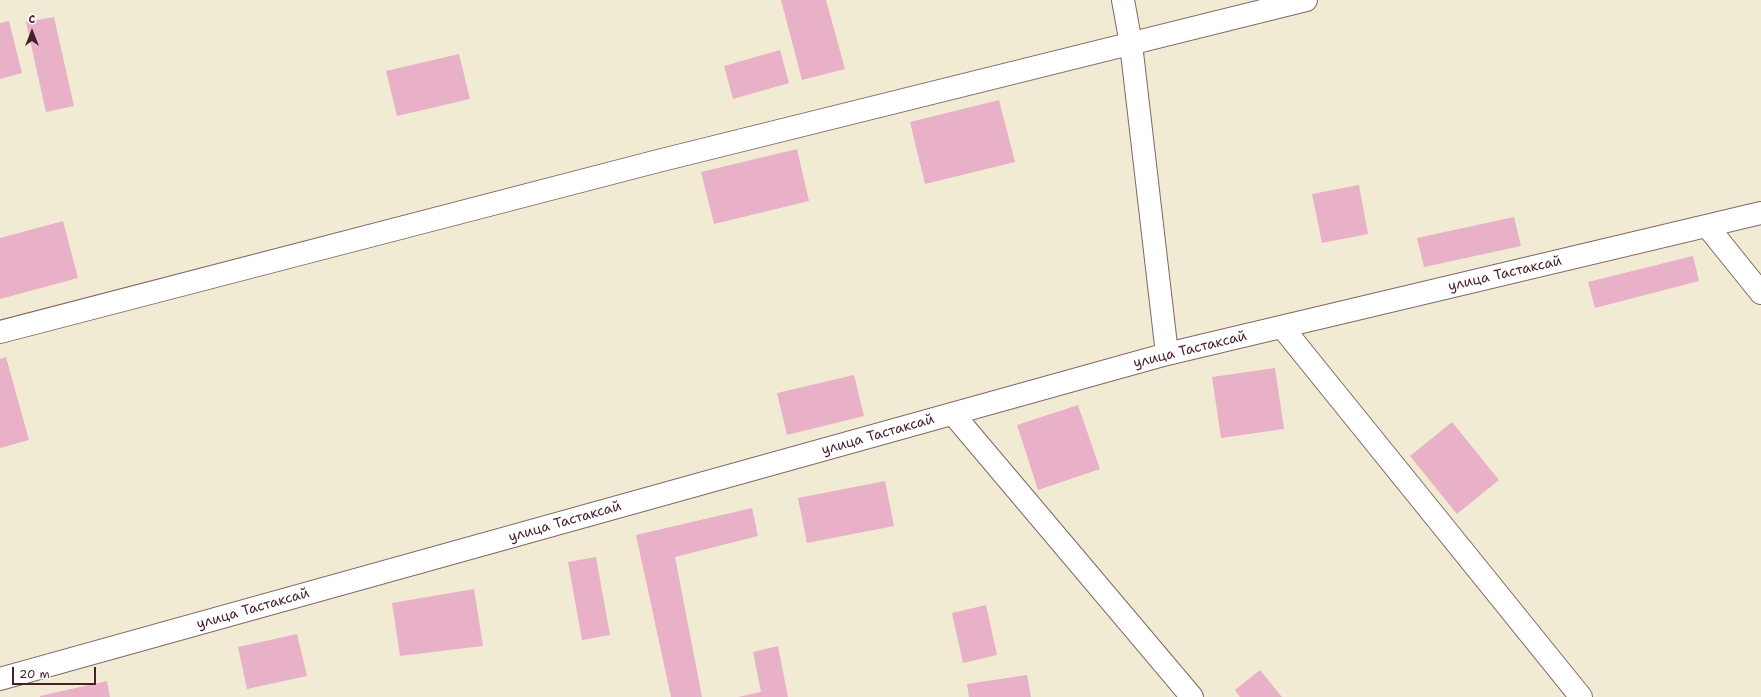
<!DOCTYPE html>
<meta charset="utf-8">
<style>
body{margin:0}
#map{position:relative;width:1761px;height:697px;overflow:hidden;background:#f1ebd4;font-family:"Shantell Sans",sans-serif}
canvas{display:block}
.north{position:absolute;left:12px;top:12px;width:40px;height:40px;-webkit-text-stroke:3px #fff;paint-order:stroke;rotate:0deg;font-size:11px;font-weight:700;line-height:16px;text-align:center;color:#4a1f2b}
.north::after{content:'';display:block;margin:auto;width:14px;height:18px;background:#4a1f2b;clip-path:polygon(50% 0,100% 100%,50% 72%,0 100%)}
.scale{position:absolute;left:12px;top:667px;width:84px;height:18px;box-sizing:border-box;border:2px solid #4a1f2b;border-top:0;padding-left:5px;font-size:12px;line-height:14px;white-space:nowrap;color:#4a1f2b;-webkit-text-stroke:3px #fff;paint-order:stroke}
</style>
<div id="map">
<canvas width="1761" height="697"></canvas>
<div class="north">С</div>
<div class="scale">20 m</div>
</div>
<script>
const context = document.querySelector('canvas').getContext('2d');
context.lineJoin = 'round';
function fill(path, color) {
  context.fillStyle = color;
  context.fill(path, 'evenodd');
}
function shape(rows) {
  const path = new Path2D();
  for (const r of rows) {
    path.moveTo(r[0], r[1]);
    for (let i = 2; i < r.length; i += 2) path.lineTo(r[i], r[i + 1]);
  }
  return path;
}
function strokePath(path, color, width, dash) {
  context.strokeStyle = color;
  context.lineWidth = width;
  context.lineCap = dash ? 'butt' : 'round';
  context.setLineDash(dash || []);
  context.stroke(path);
}
function label(font, color, halo, rows, align = 'center') {
  context.font = font + ' "Shantell Sans",sans-serif';
  context.lineWidth = 3.5;
  context.setLineDash([]);
  context.textBaseline = 'middle';
  context.strokeStyle = halo;
  context.fillStyle = color;
  for (const [text, x, y, turn = 0] of rows) {
    context.save();
    context.translate(x, y);
    context.rotate((+turn || 0) * Math.PI / 180);
    context.textAlign = isNaN(turn) ? turn : align;
    if (halo) context.strokeText(text, 0, 0);
    context.fillText(text, 0, 0);
    context.restore();
  }
}
const building = shape([
 [781,0,826,0,845,69,802,80],
 [54,17,74,106,46,112,26,22],
 [9,21,22,73,0,79,0,23],
 [780,50,789,83,733,99,724,66],
 [459,54,470,99,397,116,386,71],
 [999,100,1015,162,925,184,910,122],
 [797,149,809,201,714,224,701,172],
 [1359,185,1368,234,1322,243,1312,194],
 [1514,217,1521,246,1424,267,1417,238],
 [63,221,78,278,0,299,0,238],
 [1693,256,1699,281,1595,308,1588,282],
 [6,357,29,440,0,448,0,359],
 [1275,368,1284,429,1221,438,1212,377],
 [854,375,864,416,787,435,777,393],
 [1078,405,1100,469,1038,490,1017,425],
 [1452,422,1499,480,1457,514,1410,456],
 [885,481,894,526,807,543,798,498],
 [752,508,758,536,675,557,702,697,671,697,636,535],
 [596,557,610,635,582,640,568,562],
 [474,589,483,646,400,656,392,603],
 [986,605,997,655,963,663,952,613],
 [297,634,307,676,247,689,238,647],
 [778,646,788,697,738,697,761,692,753,652],
 [1260,670,1282,697,1240,697,1235,690],
 [1027,675,1031,697,969,697,967,684],
 [107,681,110,697,40,697,40,696]
]);
const street = shape([
 [1123,0,1131,44,1167,354],
 [1707,226,1761,293],
 [1282,327,1581,697],
 [0,332,658,161,1306,0],
 [953,414,1192,697],
 [0,679,1167,354,1761,213]
]);
const streetNames = [
 ["улица Тастаксай",1505,274,-13],
 ["улица Тастаксай",1190,350,-14],
 ["улица Тастаксай",878,435,-16],
 ["улица Тастаксай",565,522,-16],
 ["улица Тастаксай",253,609,-16]
];
fill(building, '#e9b1c8');
strokePath(street, '#846666', 24);
strokePath(street, '#fff', 22);
label('14px', '#4a1f2b', '#fff', streetNames);
</script>
